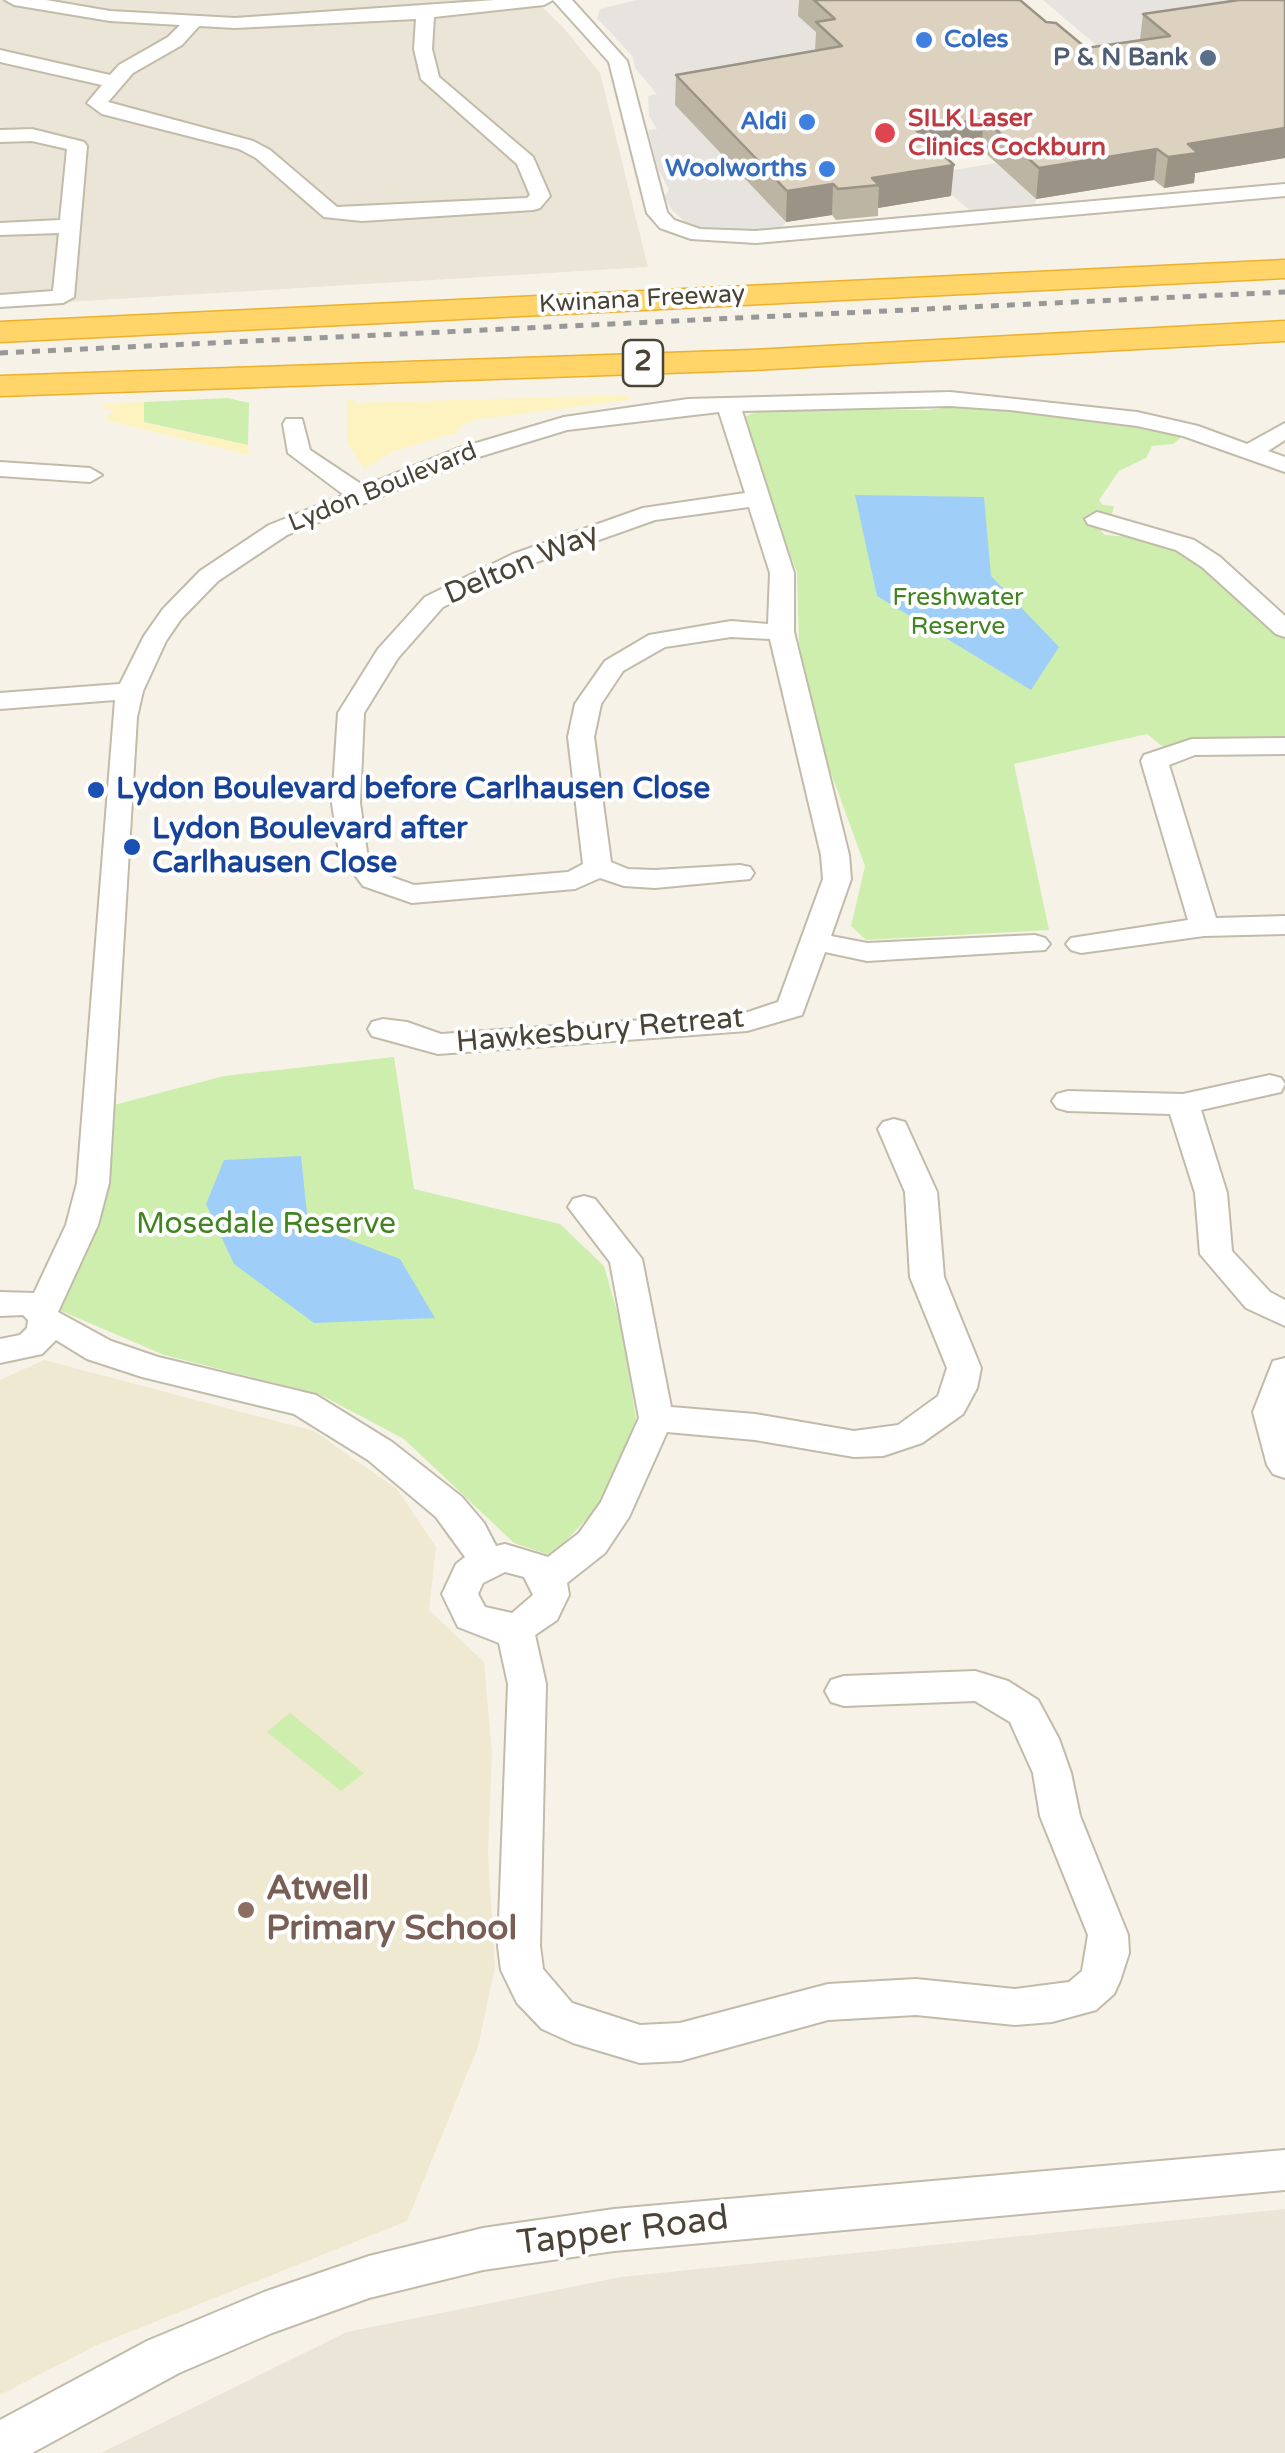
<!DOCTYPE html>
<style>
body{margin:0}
canvas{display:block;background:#f6f2e8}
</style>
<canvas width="1285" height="2453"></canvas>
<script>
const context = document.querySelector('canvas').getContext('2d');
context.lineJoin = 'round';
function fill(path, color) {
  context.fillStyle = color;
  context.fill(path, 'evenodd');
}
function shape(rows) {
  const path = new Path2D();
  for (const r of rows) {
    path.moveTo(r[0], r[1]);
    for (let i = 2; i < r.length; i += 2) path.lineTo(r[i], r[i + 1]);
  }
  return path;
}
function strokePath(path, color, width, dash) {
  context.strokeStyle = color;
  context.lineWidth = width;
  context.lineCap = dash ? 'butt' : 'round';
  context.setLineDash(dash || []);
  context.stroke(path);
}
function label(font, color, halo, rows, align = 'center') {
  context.font = font + ' "Varela Round",sans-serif';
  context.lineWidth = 8;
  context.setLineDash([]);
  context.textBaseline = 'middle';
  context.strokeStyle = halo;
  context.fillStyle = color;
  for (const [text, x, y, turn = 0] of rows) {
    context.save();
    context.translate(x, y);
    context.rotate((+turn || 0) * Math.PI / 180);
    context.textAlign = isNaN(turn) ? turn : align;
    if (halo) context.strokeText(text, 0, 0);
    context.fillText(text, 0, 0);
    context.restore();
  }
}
const residential = shape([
 [0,0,535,0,563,27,600,73,648,267,0,306],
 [1285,2209,1285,2453,101,2453,347,2332,621,2277]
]);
const education = shape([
 [44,1360,314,1431,397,1489,436,1547,429,1610,484,1662,492,1753,488,1854,495,1967,478,2047,407,2221,97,2345,0,2395,0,1380]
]);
const green = shape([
 [228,398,249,403,248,445,144,422,144,402],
 [957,406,1098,416,1184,435,1173,444,1152,446,1146,458,1119,471,1099,500,1103,505,1114,506,1112,514,1094,524,1105,535,1152,539,1180,547,1285,637,1285,739,1163,747,1147,734,1014,764,1049,930,866,940,851,926,865,866,823,751,808,697,799,643,797,572,761,481,744,417,763,409,929,410],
 [394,1057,414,1189,560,1224,604,1266,622,1329,636,1419,603,1501,552,1556,514,1543,404,1439,319,1394,164,1355,59,1310,96,1210,114,1105,224,1076],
 [290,1713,364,1773,341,1791,267,1732]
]);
const sand = shape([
 [629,395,629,400,480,419,464,424,456,433,393,451,364,469,347,442,347,399,354,399,355,403],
 [144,402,144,423,248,445,249,455,105,420,114,409,102,409,103,404]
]);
const parking = shape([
 [636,0,899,0,834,48,676,105,723,155,720,157,731,163,786,222,780,229,729,233,688,225,672,210,664,197,669,190,658,169,648,130,657,129,649,116,648,96,657,94,635,68,633,57,597,18,600,9],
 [1043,0,1285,0,1103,51],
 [996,163,1036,199,1035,205,974,214,928,174]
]);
const water = shape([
 [855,495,984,497,991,576,1059,647,1031,690,877,596],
 [301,1156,308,1224,400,1259,435,1318,314,1323,234,1264,206,1204,224,1160]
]);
const minor = shape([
 [5,0,46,0,110,11,235,18,495,0,553,0,544,5,434,17,432,49,439,77,533,157,550,196,540,208,533,210,362,221,324,217,256,158,239,149,102,114,87,103,102,85,0,62,0,50,110,75,119,65,168,37,180,25,110,21,14,5,5,0],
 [416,19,414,49,421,79,517,164,530,195,527,198,337,207,270,150,253,141,108,102,133,73,182,45,199,26,235,28,416,19],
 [553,0,572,0,627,61,667,212,674,220,700,229,756,231,1285,184,1285,196,756,243,691,239,660,228,647,213,609,62,553,0],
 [32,129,84,142,87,146,74,297,63,303,0,307,0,295,53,291,59,233,0,235,0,223,60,220,67,149,32,141,0,142,0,130,32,129],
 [950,392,1137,412,1198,426,1247,444,1285,423,1285,440,1268,451,1285,457,1285,472,1183,436,1137,426,1010,410,950,406,742,411,794,573,794,632,849,855,851,879,831,936,867,943,1035,935,1045,938,1050,944,1045,950,867,961,825,952,802,1015,747,1031,438,1054,372,1036,368,1029,372,1022,383,1019,407,1022,441,1034,745,1013,778,1002,823,879,821,855,770,639,731,637,665,647,623,671,601,704,594,737,611,862,628,869,655,870,740,865,750,867,754,873,750,879,655,888,624,886,600,878,575,889,412,903,363,886,339,853,332,803,338,713,378,649,425,597,513,554,643,508,745,493,719,412,567,430,472,459,287,535,218,581,181,619,166,641,143,691,137,717,109,1183,98,1225,58,1312,111,1341,158,1357,316,1395,392,1442,462,1497,484,1523,496,1546,505,1544,548,1557,579,1533,601,1502,639,1418,610,1262,568,1207,573,1199,584,1196,595,1199,642,1259,671,1407,755,1414,854,1431,898,1425,938,1396,947,1368,910,1277,905,1192,878,1129,883,1122,894,1119,905,1122,937,1192,944,1277,981,1368,977,1388,963,1414,922,1443,883,1456,854,1457,755,1440,667,1432,629,1517,605,1553,567,1583,569,1595,557,1620,535,1635,546,1684,540,1946,543,1969,572,2003,640,2025,680,2023,828,1984,916,1979,1015,1989,1069,1982,1082,1971,1088,1935,1040,1816,1033,1773,1010,1722,975,1701,844,1706,831,1702,825,1691,831,1680,844,1676,975,1671,1008,1681,1038,1700,1059,1739,1071,1773,1080,1816,1128,1935,1129,1953,1120,1981,1114,1994,1096,2010,1052,2022,1015,2025,916,2015,828,2020,680,2061,640,2063,573,2043,542,2029,517,2003,501,1970,498,1946,508,1684,499,1643,458,1627,442,1594,456,1564,465,1557,436,1517,368,1460,294,1414,142,1377,87,1359,56,1340,42,1354,0,1363,0,1339,20,1335,27,1328,28,1320,23,1315,0,1316,0,1292,34,1293,66,1225,77,1183,115,700,0,709,0,693,120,684,144,636,163,609,200,571,269,525,344,495,288,453,283,424,286,419,302,419,310,450,364,486,456,449,564,417,688,399,950,392],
 [749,507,770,573,768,624,731,621,649,635,605,661,575,704,568,737,583,864,568,872,414,885,383,874,367,852,360,803,364,713,398,658,443,607,531,564,655,520,749,507],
 [505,1572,524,1577,533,1595,512,1613,485,1607,478,1594,483,1583,505,1572],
 [0,462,90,468,102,475,90,482,0,476,0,462],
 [1097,512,1194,540,1220,557,1285,616,1285,637,1276,634,1202,567,1176,550,1088,524,1085,519,1097,512],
 [1285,738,1285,754,1195,755,1169,765,1216,918,1285,916,1285,934,1204,936,1081,953,1071,950,1066,944,1071,938,1188,920,1141,761,1144,755,1192,739,1285,738],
 [1270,1075,1281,1078,1285,1084,1281,1092,1201,1110,1227,1193,1232,1251,1270,1292,1285,1300,1285,1326,1246,1308,1200,1254,1195,1193,1170,1114,1068,1111,1057,1108,1052,1101,1057,1094,1068,1091,1183,1094,1270,1075],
 [1285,1358,1285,1478,1273,1474,1267,1465,1253,1412,1273,1361,1285,1358],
 [1285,2150,1285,2190,614,2251,483,2270,369,2298,272,2333,179,2373,32,2453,0,2453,0,2420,147,2341,264,2292,369,2256,483,2228,614,2209,1285,2150]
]);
const highway = shape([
 [1285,260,1285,278,0,342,0,322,1285,260],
 [1285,321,1285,341,753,370,0,396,0,376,753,350,1285,321]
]);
const rail = shape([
 [0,353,1285,292]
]);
const wall = shape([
 [799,0,1020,0,1046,22,1086,48,1140,40,1143,14,1285,0,1285,158,1195,173,1194,183,1164,188,1154,180,1036,199,981,149,943,155,951,196,878,208,878,216,836,220,832,215,786,222,675,105,676,75,815,51,816,32,798,16]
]);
const shadedWall = shape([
 [984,119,981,149,913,160,915,129],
 [1285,128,1285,158,1195,173,1194,183,1164,188,1168,157,1188,144],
 [1157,149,1154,180,1036,199,1039,168],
 [954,165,951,196,878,208,879,185,872,178],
 [833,184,832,215,786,222,787,191]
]);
const building = shape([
 [814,0,1020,0,1046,22,1056,23,1086,48,1170,36,1143,14,1239,0,1285,0,1285,128,1188,144,1198,153,1168,157,1157,149,1039,168,984,119,915,129,954,165,872,178,879,185,838,189,833,184,787,191,676,75,842,46,816,22,835,19,814,0]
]);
const markers = [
 [924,40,10,"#3f7fe0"],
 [1208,58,10,"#5c6f8a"],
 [807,122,10,"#3f7fe0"],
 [885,133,12,"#e0444e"],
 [827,169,10,"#3f7fe0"],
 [96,790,10,"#1a4fb4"],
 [132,847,10,"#1a4fb4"],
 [246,1910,10,"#8d6e63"]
];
const farShopnames = [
 ["Coles",944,40,"left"],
 ["Aldi",787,122],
 ["Woolworths",807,169]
];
const farServicenames = [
 ["P & N Bank",1188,58]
];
const farHealthnames = [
 ["SILK Laser",908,119],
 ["Clinics Cockburn",908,148]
];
const farStreetnames = [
 ["Kwinana Freeway",642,300,-3],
 ["Lydon Boulevard",383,488,-22]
];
const farParknames = [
 ["Freshwater",958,598],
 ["Reserve",958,627]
];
const shields = [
 [643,363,40]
];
const shieldNames = [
 ["2",643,363]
];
const streetNames = [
 ["Delton Way",522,565,-23],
 ["Hawkesbury Retreat",600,1031,-5]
];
const transitNames = [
 ["Lydon Boulevard before Carlhausen Close",116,790],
 ["Lydon Boulevard after",152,830],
 ["Carlhausen Close",152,864]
];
const parkNames = [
 ["Mosedale Reserve",266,1225]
];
const nearEducationnames = [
 ["Atwell",266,1890],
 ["Primary School",266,1930]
];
const nearStreetnames = [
 ["Tapper Road",623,2232,-7]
];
fill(residential, '#eae5d6');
fill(education, '#f0e9d1');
fill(green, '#cdeead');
fill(sand, '#fdf3c1');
fill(parking, '#e7e4e0');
fill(water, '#9fcff8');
strokePath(minor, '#c2bbaa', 4);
strokePath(highway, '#edb02b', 3);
fill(minor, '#fff');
fill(highway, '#ffd56a');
strokePath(rail, '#989898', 5, [8, 8]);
fill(wall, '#bdb5a4');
fill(shadedWall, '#9a9386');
fill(building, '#dcd2bf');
strokePath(building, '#9a9386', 2.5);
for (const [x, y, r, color] of markers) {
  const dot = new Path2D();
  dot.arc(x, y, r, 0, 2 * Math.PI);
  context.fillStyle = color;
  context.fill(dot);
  strokePath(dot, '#fff', 4);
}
label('bold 25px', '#366cbe', '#fff', farShopnames, 'right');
label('bold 25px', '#4e5e75', '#fff', farServicenames, 'right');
label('bold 25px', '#be3a42', '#fff', farHealthnames, 'left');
label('25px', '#4a4336', '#fff', farStreetnames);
label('25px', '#428322', '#fff', farParknames);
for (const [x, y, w] of shields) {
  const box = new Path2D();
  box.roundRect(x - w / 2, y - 23, w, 46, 8);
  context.fillStyle = '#fff';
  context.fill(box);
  strokePath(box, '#4a4336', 2.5);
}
label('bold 28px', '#4a4336', null, shieldNames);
label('30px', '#4a4336', '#fff', streetNames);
label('bold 30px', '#164399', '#fff', transitNames, 'left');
label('30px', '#428322', '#fff', parkNames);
label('bold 35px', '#785e54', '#fff', nearEducationnames, 'left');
label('35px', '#4a4336', '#fff', nearStreetnames);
</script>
